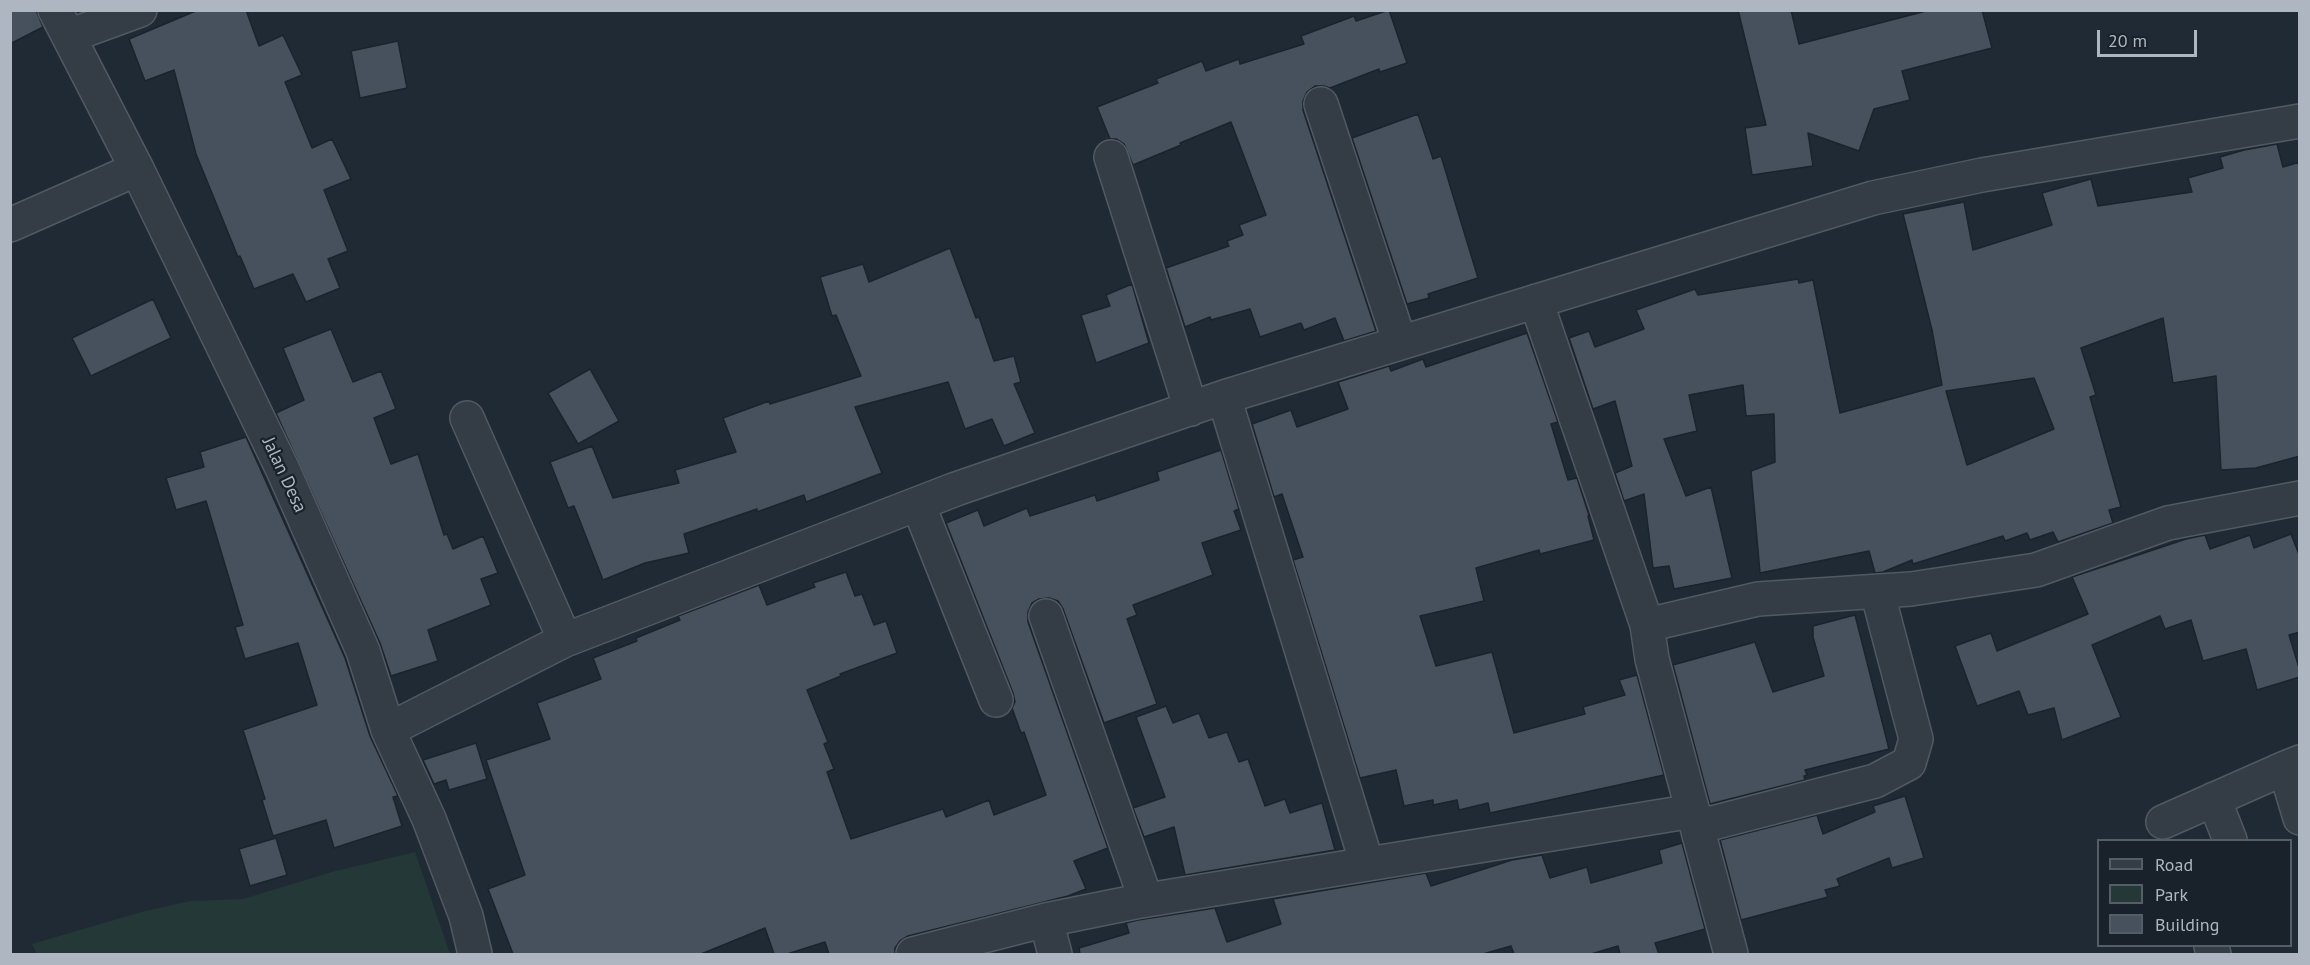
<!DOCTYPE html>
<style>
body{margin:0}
#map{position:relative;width:2310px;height:965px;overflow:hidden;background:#202a35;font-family:"PT Sans",sans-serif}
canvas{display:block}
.frame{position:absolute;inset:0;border:12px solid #aeb6c2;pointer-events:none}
.legend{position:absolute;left:2097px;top:839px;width:195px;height:108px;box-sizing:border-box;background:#19212a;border:2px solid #555d67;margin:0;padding:8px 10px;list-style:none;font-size:18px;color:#aeb6c2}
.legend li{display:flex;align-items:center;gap:12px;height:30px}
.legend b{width:30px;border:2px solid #555d67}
.scale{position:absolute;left:2097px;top:30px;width:100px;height:27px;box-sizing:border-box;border:3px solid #aeb6c2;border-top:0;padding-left:8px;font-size:18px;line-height:21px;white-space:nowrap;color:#aeb6c2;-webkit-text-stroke:4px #19212a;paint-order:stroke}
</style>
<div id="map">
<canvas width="2310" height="965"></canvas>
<div class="frame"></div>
<ul class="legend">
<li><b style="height:8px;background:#343c45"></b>Road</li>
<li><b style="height:16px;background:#253838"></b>Park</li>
<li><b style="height:16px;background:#47515e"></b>Building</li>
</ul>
<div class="scale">20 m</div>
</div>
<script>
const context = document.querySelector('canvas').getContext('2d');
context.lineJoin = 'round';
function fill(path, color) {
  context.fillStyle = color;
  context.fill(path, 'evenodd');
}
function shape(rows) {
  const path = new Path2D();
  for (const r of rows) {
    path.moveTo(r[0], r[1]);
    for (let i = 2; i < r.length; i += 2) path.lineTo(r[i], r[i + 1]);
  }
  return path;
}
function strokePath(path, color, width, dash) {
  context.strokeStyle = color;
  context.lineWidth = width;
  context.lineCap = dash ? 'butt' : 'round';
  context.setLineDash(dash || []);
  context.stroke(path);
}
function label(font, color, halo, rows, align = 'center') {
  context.font = font + ' "PT Sans",sans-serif';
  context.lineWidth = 4.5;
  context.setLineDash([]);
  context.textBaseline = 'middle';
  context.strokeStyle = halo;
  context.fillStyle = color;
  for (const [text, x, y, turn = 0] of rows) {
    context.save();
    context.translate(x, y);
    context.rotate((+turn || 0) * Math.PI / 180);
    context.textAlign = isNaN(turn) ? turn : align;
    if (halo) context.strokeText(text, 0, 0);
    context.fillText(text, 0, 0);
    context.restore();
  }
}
const green = shape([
 [415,852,450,954,37,954,32,944,145,911,191,901,243,899,332,872]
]);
const building = shape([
 [10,10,36,10,43,27,10,44,10,10],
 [198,10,246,10,259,46,283,35,302,75,285,82,312,148,332,139,351,179,324,190,348,251,328,259,340,288,306,302,293,274,254,289,240,256,238,257,196,154,174,70,145,81,129,39,198,10],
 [1389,10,1407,63,1380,72,1379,69,1330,88,1324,86,1315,86,1307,92,1303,101,1303,110,1376,331,1344,341,1335,318,1304,330,1301,323,1260,337,1250,309,1211,320,1210,317,1185,327,1166,268,1229,246,1227,241,1243,235,1239,225,1266,215,1231,122,1180,143,1181,145,1133,165,1124,144,1116,139,1110,139,1097,107,1158,83,1156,79,1202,61,1206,71,1239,59,1240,64,1304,44,1301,36,1354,16,1356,21,1389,10],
 [1738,10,1791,10,1799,44,1930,10,1982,10,1992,48,1902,71,1910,100,1874,109,1859,151,1808,133,1813,166,1752,175,1745,128,1766,125,1738,10],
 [398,41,407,88,360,98,351,51,398,41],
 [1418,114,1433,159,1441,156,1478,278,1428,294,1429,298,1407,304,1352,138,1418,114],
 [2277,144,2283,167,2300,162,2300,456,2256,468,2221,470,2216,376,2173,383,2163,318,2081,348,2096,395,2090,397,2121,507,2109,510,2113,523,2058,542,2053,532,2030,540,2027,533,2005,541,2003,536,1913,564,1912,560,1883,572,1875,573,1869,551,1760,573,1751,471,1775,462,1774,414,1746,416,1743,385,1689,395,1697,431,1664,439,1686,496,1711,487,1732,578,1674,589,1669,566,1653,568,1644,494,1624,501,1615,473,1632,466,1615,401,1593,409,1569,338,1589,331,1595,347,1644,329,1636,310,1695,289,1698,295,1798,279,1799,283,1813,280,1840,413,1942,385,1932,330,1903,214,1964,202,1973,250,2052,225,2042,193,2091,179,2098,206,2192,192,2188,178,2223,168,2220,157,2244,150,2277,144],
 [2034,378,2054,429,1967,465,1946,391,2034,378],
 [950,248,976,318,979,317,994,361,1014,356,1021,382,1014,384,1035,433,1004,446,992,419,965,429,948,382,855,407,882,473,806,502,804,495,757,512,757,509,684,534,689,553,645,563,603,580,574,506,568,508,550,462,592,446,613,498,679,483,675,470,736,452,723,418,769,401,770,404,861,376,836,315,832,316,820,277,863,264,869,282,950,248],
 [1132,284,1149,343,1096,363,1081,315,1110,306,1106,295,1132,284],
 [153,299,171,338,91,376,72,338,153,299],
 [331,329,353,382,381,371,396,409,374,418,391,464,418,454,444,535,447,534,453,549,483,536,498,573,481,579,491,605,428,630,438,661,391,676,380,643,276,413,304,400,283,348,331,329],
 [1527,333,1558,422,1551,424,1568,480,1577,478,1589,515,1588,516,1594,540,1540,554,1539,550,1476,568,1484,601,1420,616,1436,666,1492,652,1514,733,1585,714,1583,707,1625,695,1619,680,1637,675,1664,775,1490,813,1488,803,1459,810,1457,800,1433,805,1433,800,1404,806,1396,770,1360,778,1293,560,1303,557,1282,494,1274,497,1252,424,1291,410,1297,427,1348,409,1338,382,1389,366,1391,371,1423,359,1426,367,1527,333],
 [590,369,619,421,578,444,548,393,590,369],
 [246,437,345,658,370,736,398,796,393,797,402,826,334,848,326,820,273,836,262,800,265,799,243,730,317,705,298,643,245,659,235,627,243,625,206,501,176,510,166,478,204,467,200,452,246,437],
 [1221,450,1239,509,1234,511,1241,530,1202,543,1213,575,1133,605,1137,615,1127,619,1157,704,1104,723,1063,609,1058,601,1049,598,1039,599,1032,603,1028,612,1028,622,1108,848,1074,861,1086,889,1068,896,908,936,900,941,895,948,895,954,829,954,825,942,787,954,774,954,765,928,701,954,513,954,488,889,525,875,486,760,550,739,537,703,601,679,593,658,637,641,636,638,680,620,678,616,759,585,767,605,815,587,813,583,846,572,855,596,862,594,874,625,886,621,897,653,840,674,841,676,807,690,828,742,824,744,834,769,827,772,851,839,943,809,946,817,989,800,994,815,1046,795,1024,732,1021,733,1012,708,1015,702,1013,693,946,523,978,510,984,526,1027,508,1030,516,1095,495,1097,501,1159,480,1157,472,1221,450],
 [2291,534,2300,557,2300,632,2289,635,2300,671,2300,677,2257,690,2246,649,2203,661,2191,620,2165,629,2160,616,2092,645,2121,717,2062,740,2054,708,2028,715,2019,691,1977,706,1955,646,1991,633,1997,651,2088,614,2072,577,2186,539,2205,535,2210,549,2250,535,2254,548,2291,534],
 [1855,615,1889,749,1805,770,1807,775,1804,776,1805,780,1710,804,1673,665,1755,642,1773,692,1824,676,1813,637,1813,626,1855,615],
 [1166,706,1173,723,1199,713,1209,738,1227,732,1239,762,1248,759,1265,806,1285,799,1290,813,1322,803,1335,850,1185,875,1174,827,1144,837,1133,808,1165,797,1136,717,1166,706],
 [476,743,487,779,449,790,446,780,434,784,423,760,476,743],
 [1905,796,1924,858,1892,868,1889,858,1837,879,1840,886,1825,890,1828,897,1741,920,1720,840,1817,815,1823,834,1875,812,1873,806,1905,796],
 [276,838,287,875,250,886,239,849,276,838],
 [1682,843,1705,929,1655,943,1659,954,1620,954,1618,946,1591,954,1514,954,1511,946,1483,954,1080,954,1079,948,1129,933,1126,923,1138,920,1215,908,1227,942,1281,924,1273,899,1426,873,1431,886,1512,860,1542,855,1550,878,1587,867,1591,883,1662,863,1659,850,1682,843]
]);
const minor = shape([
 [55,10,137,169,283,470,363,651,388,730,429,819,466,916,475,954],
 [69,36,140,10],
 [1321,104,1400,343],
 [1111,157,1191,409],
 [10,225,137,169],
 [1536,301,1647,625,1652,659,1731,954],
 [1224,397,1367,864],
 [467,418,565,640],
 [918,504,996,700],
 [1046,616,1146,900],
 [1647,625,1758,599,1911,589,2036,570,2168,523,2300,498],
 [388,730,565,640,956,489,1224,397,1873,198,1982,175,2300,121],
 [2300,762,2285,768,2300,818],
 [2214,799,2230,840],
 [2163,822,2285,768],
 [1697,827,1875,781,1909,763,1916,739,1877,591],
 [1046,920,1055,954],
 [2211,946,2214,954],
 [913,954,1046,920,1135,902,1693,811]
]);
const streetNames = [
 ["Jalan Desa",284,475,65]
];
fill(green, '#253838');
fill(building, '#47515e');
strokePath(building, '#1b232c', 1.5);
strokePath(minor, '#515963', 36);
strokePath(minor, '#343c45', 33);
label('18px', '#aeb6c2', '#19212a', streetNames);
</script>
